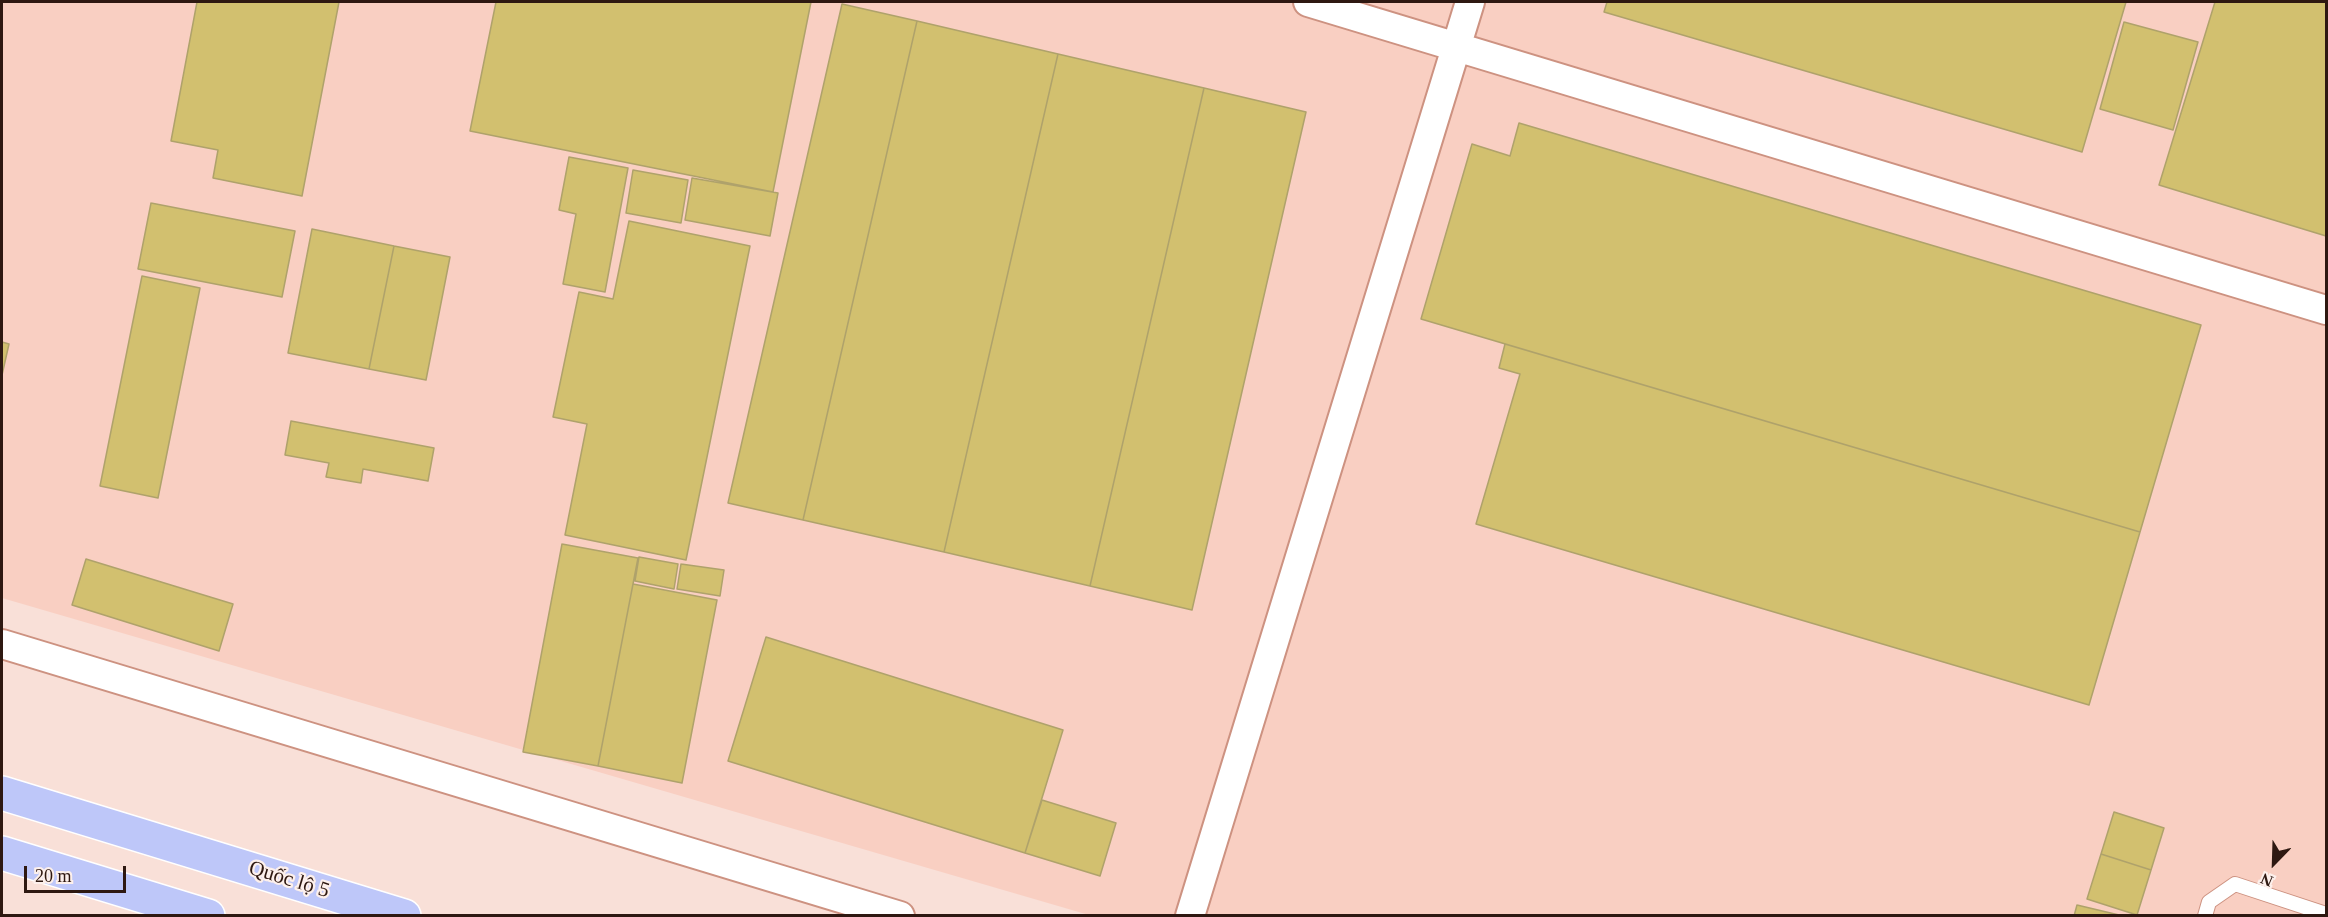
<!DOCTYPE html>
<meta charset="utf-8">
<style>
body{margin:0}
#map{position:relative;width:2328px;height:917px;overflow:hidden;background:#f9e0d8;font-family:"Times New Roman",serif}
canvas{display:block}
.frame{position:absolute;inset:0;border:3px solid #2e1811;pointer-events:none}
.north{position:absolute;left:2244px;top:833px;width:60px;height:60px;-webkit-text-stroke:4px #fdf0ec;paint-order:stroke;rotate:203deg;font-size:16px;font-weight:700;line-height:24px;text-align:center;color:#2e1811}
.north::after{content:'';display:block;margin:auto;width:21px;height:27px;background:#2e1811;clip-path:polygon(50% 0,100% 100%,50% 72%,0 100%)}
.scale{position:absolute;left:24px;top:866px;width:102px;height:27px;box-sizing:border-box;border:3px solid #2e1811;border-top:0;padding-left:8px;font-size:18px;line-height:21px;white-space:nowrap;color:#2e1811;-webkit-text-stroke:4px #fdf0ec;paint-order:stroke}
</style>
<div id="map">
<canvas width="2328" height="917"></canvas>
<div class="frame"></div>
<div class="north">N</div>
<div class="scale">20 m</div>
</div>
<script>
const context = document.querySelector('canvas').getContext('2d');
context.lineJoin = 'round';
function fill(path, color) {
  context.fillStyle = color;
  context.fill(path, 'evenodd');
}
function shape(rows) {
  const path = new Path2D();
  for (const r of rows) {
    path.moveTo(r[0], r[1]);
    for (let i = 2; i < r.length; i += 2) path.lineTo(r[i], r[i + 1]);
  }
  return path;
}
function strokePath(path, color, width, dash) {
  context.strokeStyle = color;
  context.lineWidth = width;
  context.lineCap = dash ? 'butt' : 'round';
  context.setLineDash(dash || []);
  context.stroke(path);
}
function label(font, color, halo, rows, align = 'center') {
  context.font = font + ' "Times New Roman",serif';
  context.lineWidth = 4.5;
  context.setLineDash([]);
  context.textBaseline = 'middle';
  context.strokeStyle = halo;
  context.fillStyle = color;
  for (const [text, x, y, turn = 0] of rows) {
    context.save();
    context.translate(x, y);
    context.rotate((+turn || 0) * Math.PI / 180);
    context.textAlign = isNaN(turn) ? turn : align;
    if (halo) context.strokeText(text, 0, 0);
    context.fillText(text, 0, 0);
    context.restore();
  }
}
const built = shape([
 [2,2,2326,2,2326,915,1089,915,2,598]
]);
const building = shape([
 [197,2,339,2,302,196,213,178,218,150,171,141,197,2],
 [496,2,811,2,773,192,470,131,496,2],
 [1607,2,2126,2,2082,152,1604,12,1607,2],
 [2215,2,2326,2,2326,236,2159,185,2215,2],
 [842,4,917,21,803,520,728,503,842,4],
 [917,21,1058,54,944,552,803,520,917,21],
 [2124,22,2198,42,2173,130,2100,109,2124,22],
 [1058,54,1204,88,1090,586,944,552,1058,54],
 [1204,88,1306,112,1192,610,1090,586,1204,88],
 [1519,123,2201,325,2140,532,1421,319,1472,144,1510,156,1519,123],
 [569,157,628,168,605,292,563,284,576,214,559,210,569,157],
 [633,170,688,180,681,223,626,213,633,170],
 [692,178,778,193,770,236,685,220,692,178],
 [151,203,295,231,282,297,138,269,151,203],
 [629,221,750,246,686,560,565,535,587,424,553,417,579,292,613,299,629,221],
 [312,229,394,246,369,369,288,353,312,229],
 [394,246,450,257,426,380,369,369,394,246],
 [142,276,200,288,158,498,100,486,142,276],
 [2,342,9,344,2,375,2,342],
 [1505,344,2140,532,2089,705,1476,524,1520,374,1499,368,1505,344],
 [291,421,434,448,428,481,363,469,361,483,326,477,329,463,285,455,291,421],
 [562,544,638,558,598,766,523,752,562,544],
 [639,557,678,564,674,589,635,581,639,557],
 [86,559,233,604,219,651,72,605,86,559],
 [681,564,724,570,720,596,677,589,681,564],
 [633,584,717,600,682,783,598,766,633,584],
 [766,637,1063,730,1025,853,728,761,766,637],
 [1042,800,1116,823,1100,876,1025,853,1042,800],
 [2114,812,2164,828,2151,870,2101,854,2114,812],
 [2101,854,2151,870,2137,915,2087,899,2101,854],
 [2077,905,2119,915,2074,916,2077,905]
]);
const lane = shape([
 [2205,916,2209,902,2235,884,2326,914]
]);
const street = shape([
 [1308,2,2326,310],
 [2,644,900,916],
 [1190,916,1470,2]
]);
const highway = shape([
 [2,793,404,916],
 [2,853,208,916]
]);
const streetNames = [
 ["Quốc lộ 5",289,880,17]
];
fill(built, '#f9cfc2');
fill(building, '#d2c06f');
strokePath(building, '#afa26b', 1.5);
strokePath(lane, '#cd9281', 16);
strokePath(street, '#cd9281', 32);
strokePath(highway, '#fff', 36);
strokePath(lane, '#fff', 14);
strokePath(street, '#fff', 28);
strokePath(highway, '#bec7f9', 33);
label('21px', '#2e1811', '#fdf0ec', streetNames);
</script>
